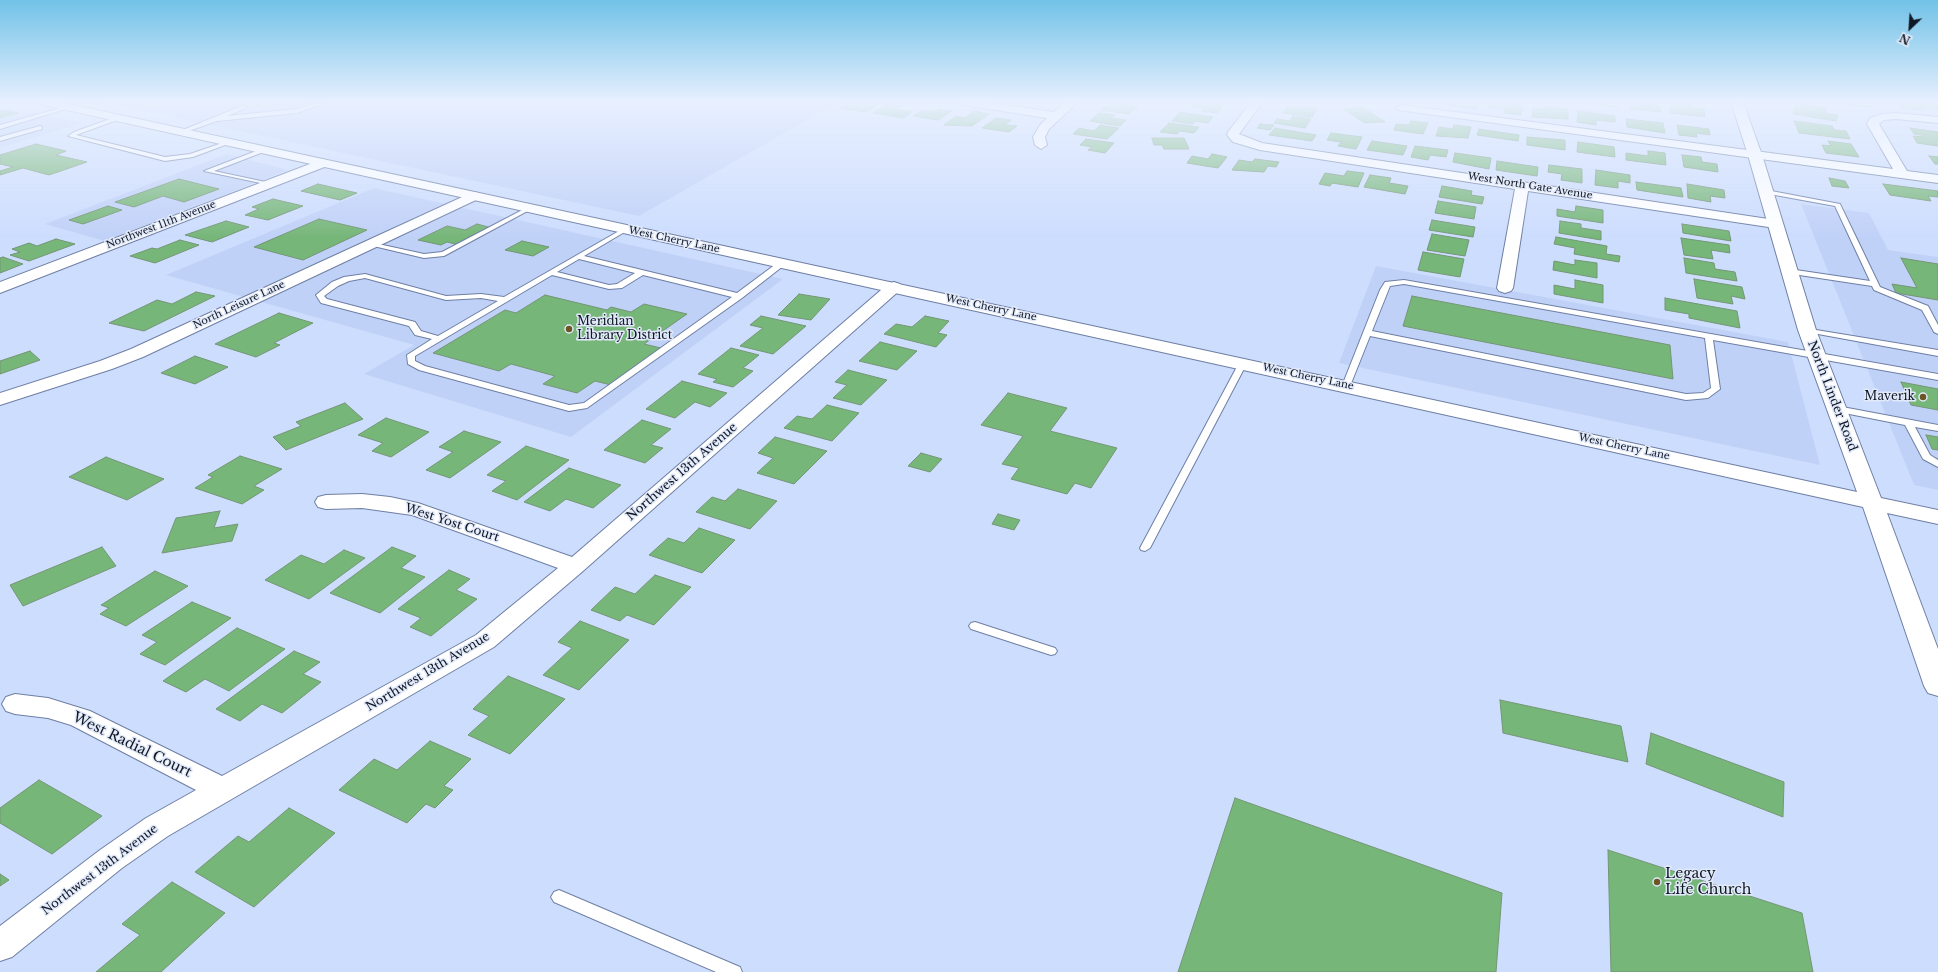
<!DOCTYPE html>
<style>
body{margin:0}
#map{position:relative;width:1938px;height:972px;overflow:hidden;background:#cdddfe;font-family:"Libre Baskerville",serif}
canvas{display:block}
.north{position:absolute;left:1890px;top:8px;width:40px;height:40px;-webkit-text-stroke:3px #e2eafa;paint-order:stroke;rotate:205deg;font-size:11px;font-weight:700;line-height:16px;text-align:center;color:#0f1624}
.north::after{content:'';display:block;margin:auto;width:14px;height:18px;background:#0f1624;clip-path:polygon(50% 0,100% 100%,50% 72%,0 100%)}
</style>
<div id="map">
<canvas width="1938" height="972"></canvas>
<div class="north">N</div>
</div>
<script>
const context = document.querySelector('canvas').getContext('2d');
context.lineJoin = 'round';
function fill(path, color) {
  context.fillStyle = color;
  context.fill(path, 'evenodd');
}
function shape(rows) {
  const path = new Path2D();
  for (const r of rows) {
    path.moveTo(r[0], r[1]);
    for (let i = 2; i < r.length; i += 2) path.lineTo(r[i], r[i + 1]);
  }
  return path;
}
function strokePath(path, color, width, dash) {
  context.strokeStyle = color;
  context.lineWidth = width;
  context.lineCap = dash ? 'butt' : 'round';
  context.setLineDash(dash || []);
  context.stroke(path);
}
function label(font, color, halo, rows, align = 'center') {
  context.font = font + ' "Libre Baskerville",serif';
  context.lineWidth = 3;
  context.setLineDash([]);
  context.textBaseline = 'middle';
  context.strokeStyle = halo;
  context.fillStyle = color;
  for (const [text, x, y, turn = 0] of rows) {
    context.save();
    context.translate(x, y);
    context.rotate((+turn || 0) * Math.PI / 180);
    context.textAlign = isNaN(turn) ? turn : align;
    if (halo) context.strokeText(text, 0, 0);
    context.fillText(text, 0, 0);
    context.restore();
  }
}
const built = shape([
 [103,102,839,102,639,216],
 [28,111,83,123,0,148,0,119],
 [227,154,288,170,105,241,45,224],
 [374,188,783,279,571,437,364,374,414,345,166,275],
 [1801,204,1869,213,1888,250,1938,257,1938,490,1914,485],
 [1376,266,1788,342,1820,465,1339,363]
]);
const building = shape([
 [850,102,873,102,880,103,866,112,840,108,850,102],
 [1109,102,1113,102,1138,106,1129,114,1101,110,1109,102],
 [1195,102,1200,102,1224,105,1217,113,1202,111,1205,108,1191,107,1195,102],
 [1447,102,1479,102,1477,109,1446,105,1447,102],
 [1488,102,1523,105,1521,115,1504,113,1505,109,1487,107,1488,102],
 [1593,102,1616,102,1617,107,1593,104,1593,102],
 [1629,102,1660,105,1661,112,1630,109,1629,102],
 [1670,102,1691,104,1692,107,1704,109,1705,117,1671,113,1670,102],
 [1843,102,1864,102,1873,107,1852,106,1843,102],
 [1905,102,1938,102,1938,109,1922,108,1924,110,1901,108,1897,103,1906,104,1905,102],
 [1796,103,1826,108,1825,113,1838,115,1836,121,1793,114,1796,103],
 [887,104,902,106,897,109,912,112,903,118,873,113,887,104],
 [1546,106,1568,109,1568,119,1532,117,1533,108,1546,109,1546,106],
 [1287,107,1300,109,1302,107,1317,109,1312,117,1283,113,1287,107],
 [1362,107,1385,122,1365,123,1343,109,1362,107],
 [939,109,952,111,938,120,913,116,922,111,933,112,939,109],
 [5,110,19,113,0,118,0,111,5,110],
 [974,111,989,114,972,126,944,125,956,116,965,118,974,111],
 [1578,111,1615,116,1615,122,1596,120,1596,125,1577,122,1578,111],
 [1180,112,1213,117,1208,123,1195,121,1193,124,1172,121,1180,112],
 [1099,113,1115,115,1111,118,1126,120,1120,126,1090,121,1099,113],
 [1293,116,1311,119,1305,128,1274,123,1277,119,1290,121,1293,116],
 [996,118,1011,120,1005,125,1017,126,1009,132,982,128,996,118],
 [1626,119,1663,123,1665,133,1627,127,1626,119],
 [1411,121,1428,123,1423,134,1394,130,1396,124,1409,125,1411,121],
 [1794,121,1832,126,1834,130,1846,131,1850,139,1799,133,1794,121],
 [1169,123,1199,127,1194,133,1180,131,1177,134,1160,132,1169,123],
 [1260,124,1274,125,1270,130,1257,128,1260,124],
 [1100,125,1119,128,1107,139,1073,134,1079,128,1094,131,1100,125],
 [1454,125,1471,127,1468,138,1436,136,1439,127,1453,129,1454,125],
 [1677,125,1709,129,1710,135,1696,133,1697,137,1679,135,1677,125],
 [1275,128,1316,135,1312,141,1269,135,1275,128],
 [1910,128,1938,132,1938,141,1936,141,1938,146,1917,143,1913,136,1924,137,1922,135,1914,134,1910,128],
 [1479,129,1519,135,1518,141,1477,135,1479,129],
 [1331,133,1362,137,1356,149,1338,146,1341,142,1327,140,1331,133],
 [1527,137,1565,140,1565,150,1527,145,1527,137],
 [1152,138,1184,138,1189,149,1164,149,1162,145,1154,145,1152,138],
 [1086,139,1114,143,1105,153,1088,150,1092,147,1080,145,1086,139],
 [1372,141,1407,146,1403,155,1367,150,1372,141],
 [1828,141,1851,144,1859,157,1826,153,1822,145,1831,146,1828,141],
 [1578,142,1614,147,1615,157,1577,152,1578,142],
 [36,144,66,151,56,155,87,162,49,175,23,168,0,175,0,171,13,167,0,164,0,155,36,144],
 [1415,146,1448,150,1446,157,1430,155,1428,160,1411,157,1415,146],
 [1648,151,1665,153,1666,165,1626,160,1626,153,1648,156,1648,151],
 [1455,153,1491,158,1489,169,1453,162,1455,153],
 [1212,154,1227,157,1218,168,1187,163,1192,156,1208,159,1212,154],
 [1682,155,1701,157,1702,162,1717,164,1718,172,1684,167,1682,155],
 [1929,156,1938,157,1938,164,1935,164,1929,156],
 [1255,159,1279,162,1276,167,1268,166,1264,172,1232,170,1239,160,1252,162,1255,159],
 [1497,161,1538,167,1537,176,1496,170,1497,161],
 [1549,165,1582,169,1582,183,1561,180,1562,174,1548,172,1549,165],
 [1596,170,1630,175,1630,183,1618,181,1618,188,1595,185,1596,170],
 [1347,171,1364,173,1358,187,1332,183,1330,186,1319,184,1325,173,1344,176,1347,171],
 [1370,175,1391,178,1389,183,1408,186,1405,194,1364,187,1370,175],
 [1829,178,1845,181,1849,188,1832,186,1829,178],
 [179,179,219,189,184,202,163,196,134,207,115,202,179,179],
 [1636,182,1681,188,1683,197,1637,190,1636,182],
 [318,184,357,193,340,200,301,191,318,184],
 [1687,184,1724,190,1725,198,1710,196,1711,202,1688,198,1687,184],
 [1883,184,1938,191,1938,197,1928,196,1931,201,1890,195,1883,184],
 [1442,186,1472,191,1471,195,1484,197,1482,204,1439,197,1442,186],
 [273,199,303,206,268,220,245,215,259,209,252,207,273,199],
 [1438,201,1476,207,1474,219,1435,213,1438,201],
 [108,206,122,210,83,224,69,220,108,206],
 [1576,206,1603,210,1603,223,1557,216,1557,209,1575,212,1576,206],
 [319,219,367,230,303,260,254,247,319,219],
 [1432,220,1475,227,1473,237,1429,230,1432,220],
 [226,221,249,227,212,242,185,235,226,221],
 [1560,221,1581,224,1581,228,1601,231,1601,240,1559,233,1560,221],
 [477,224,492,228,459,245,447,242,441,245,418,240,447,226,465,230,477,224],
 [1682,224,1729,231,1731,241,1683,233,1682,224],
 [1432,234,1469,240,1465,256,1427,250,1432,234],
 [1556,237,1607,246,1606,254,1620,256,1619,262,1574,254,1575,248,1554,244,1556,237],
 [1681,238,1729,245,1730,253,1711,250,1713,259,1684,255,1681,238],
 [56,239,75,244,29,261,10,255,20,252,12,249,29,243,37,246,56,239],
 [180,240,199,245,155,263,130,256,152,248,157,249,180,240],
 [522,241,549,247,533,256,505,250,522,241],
 [1423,252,1464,259,1460,277,1418,270,1423,252],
 [3,257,23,264,0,273,0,258,3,257],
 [1684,258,1714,263,1715,269,1735,272,1737,281,1686,273,1684,258],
 [1901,258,1938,264,1938,300,1896,293,1892,284,1917,288,1901,258],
 [1575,260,1597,263,1597,278,1553,270,1554,261,1575,265,1575,260],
 [1694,279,1742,287,1745,299,1731,296,1733,304,1697,298,1694,279],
 [1575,280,1603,285,1603,303,1554,294,1554,285,1575,289,1575,280],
 [196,292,215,296,144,331,109,323,157,300,172,304,196,292],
 [799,294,830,299,811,320,778,315,799,294],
 [545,295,607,310,611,307,631,312,644,304,687,314,644,344,661,348,611,385,595,381,577,393,543,384,555,376,511,364,499,371,433,353,505,310,516,313,545,295],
 [1412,296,1670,345,1673,379,1403,326,1412,296],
 [1665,298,1737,311,1740,328,1689,318,1689,314,1665,310,1665,298],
 [279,313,313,323,274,343,280,345,256,357,215,344,279,313],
 [761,316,806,326,773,354,740,346,763,328,750,325,761,316],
 [925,316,949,321,938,333,947,335,936,347,884,334,896,324,912,327,925,316],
 [880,342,917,351,897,370,859,361,880,342],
 [731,348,759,355,743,368,753,371,733,387,713,382,717,379,698,374,731,348],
 [30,351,40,360,0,374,0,361,30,351],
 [195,356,228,367,195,384,161,373,195,356],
 [848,370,887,380,861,405,833,398,847,385,835,382,848,370],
 [682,381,727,393,710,407,695,402,675,418,646,409,682,381],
 [1901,382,1938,389,1938,410,1911,405,1901,382],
 [1008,393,1067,408,1050,431,1117,448,1091,488,1075,483,1067,494,1011,479,1019,468,1002,464,1023,436,981,425,1008,393],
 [345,403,363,419,286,450,273,437,301,426,296,422,345,403],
 [827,405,859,413,832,441,784,428,797,416,812,419,827,405],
 [386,418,429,432,391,457,372,451,383,443,358,435,386,418],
 [642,420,671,429,651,445,663,448,645,463,604,450,642,420],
 [464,431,501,442,450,478,426,470,453,452,439,447,464,431],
 [1926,435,1938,437,1938,450,1932,449,1926,435],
 [775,437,827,451,794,484,757,473,773,458,758,453,775,437],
 [526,446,569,460,517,500,492,491,506,481,487,475,526,446],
 [921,453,942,459,930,472,908,466,921,453],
 [240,456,282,469,254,486,264,490,242,504,195,488,213,477,208,475,240,456],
 [106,457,164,479,127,500,69,477,106,457],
 [569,468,621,485,593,508,566,499,550,511,524,502,569,468],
 [738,489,777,501,750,529,696,512,712,497,725,501,738,489],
 [220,511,214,528,238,524,232,541,162,553,176,518,220,511],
 [998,514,1020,520,1014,530,992,524,998,514],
 [699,528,735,540,702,573,649,555,668,538,684,543,699,528],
 [102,547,116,566,23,606,10,585,102,547],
 [392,547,416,556,401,568,425,577,380,613,330,593,392,547],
 [344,550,365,558,309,599,265,580,301,555,324,564,344,550],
 [449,570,470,579,456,590,477,599,431,636,410,627,421,618,398,609,449,570],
 [155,571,188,586,126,626,100,614,109,608,101,605,155,571],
 [655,575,691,587,654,625,627,615,620,621,591,610,615,587,635,594,655,575],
 [192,602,231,618,165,665,140,654,157,642,142,635,192,602],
 [580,621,629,640,579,690,543,675,572,648,558,642,580,621],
 [237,628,285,649,229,691,205,679,186,692,163,681,237,628],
 [294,651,320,662,303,674,321,682,282,713,262,704,240,721,216,709,294,651],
 [508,676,565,699,510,754,468,735,489,716,473,709,508,676],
 [1500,700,1621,726,1628,762,1503,733,1500,700],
 [1651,733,1784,782,1783,817,1646,764,1651,733],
 [430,741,471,759,444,786,453,790,435,808,426,804,407,823,339,790,374,759,397,770,430,741],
 [39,780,102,816,52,854,0,823,0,808,39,780],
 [1235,798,1502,893,1496,972,1178,972,1235,798],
 [289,808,335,833,254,907,195,872,238,836,249,842,289,808],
 [1608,850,1802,913,1813,972,1611,972,1608,850],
 [0,874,9,880,0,886,0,874],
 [172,882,225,913,161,972,96,972,140,935,122,924,172,882]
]);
const lane = shape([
 [319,102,328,102,297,113,217,121,183,133,178,132,244,105,247,107,246,108,227,116,296,109,319,102],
 [67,106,72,107,0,129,0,125,67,106],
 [118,116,120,117,120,119,76,135,165,157,190,154,228,141,233,142,193,157,165,161,68,136,74,132,118,116],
 [40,126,42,127,42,129,0,141,0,137,40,126],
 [264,148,267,150,266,151,214,171,270,183,270,185,204,171,264,148],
 [1766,190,1840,204,1880,287,1928,306,1938,325,1938,334,1934,332,1922,310,1874,290,1872,286,1786,273,1785,271,1789,269,1870,281,1835,206,1764,193,1764,191,1766,190],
 [528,207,533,208,444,256,424,258,365,244,369,242,424,254,442,252,528,207],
 [626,227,628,228,628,230,584,256,737,293,780,261,787,263,742,298,587,408,569,411,419,370,408,364,407,355,432,339,415,335,409,326,321,303,316,295,332,282,344,277,365,274,446,296,481,294,504,297,626,227],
 [579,259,635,273,617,284,609,285,557,272,579,259],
 [552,275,609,289,622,288,643,275,732,297,584,403,569,405,425,366,415,361,415,356,552,275],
 [365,278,446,300,481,298,498,301,438,336,421,331,415,322,327,299,324,296,338,286,349,281,365,278],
 [1404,280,1938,374,1938,380,1713,340,1720,389,1708,398,1686,400,1370,336,1350,386,1346,389,1343,388,1342,386,1380,290,1385,282,1404,280],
 [1404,284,1705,338,1711,388,1703,393,1686,394,1372,331,1390,286,1404,284],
 [1804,328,1938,350,1938,356,1807,332,1803,330,1804,328],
 [1243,360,1247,363,1150,548,1145,551,1141,550,1140,548,1239,363,1243,360],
 [1837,406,1938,425,1938,431,1915,427,1930,455,1938,460,1938,467,1923,459,1905,425,1834,411,1832,409,1834,407,1837,406],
 [975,622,1055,648,1057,651,1055,654,1051,655,971,629,969,626,971,623,975,622],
 [559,890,740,967,742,972,716,972,554,902,551,897,554,892,559,890]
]);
const street = shape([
 [957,102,985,102,1054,112,1065,102,1078,102,1049,129,1045,137,1047,145,1041,149,1035,145,1033,137,1040,125,1047,118,963,105,957,102],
 [1251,102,1263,102,1239,134,1262,143,1775,220,1780,221,1782,224,1780,227,1775,228,1528,191,1513,288,1511,291,1505,293,1499,291,1497,288,1515,189,1260,150,1233,142,1227,135,1228,132,1251,102],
 [1402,105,1893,169,1867,124,1870,118,1882,114,1896,113,1938,117,1938,123,1896,119,1884,120,1879,124,1907,171,1938,175,1938,183,1398,110,1396,108,1402,105],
 [323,159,329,163,327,166,0,293,0,282,323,159],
 [473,192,478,193,480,196,478,199,143,357,112,369,0,405,0,393,100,361,131,349,473,192],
 [894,282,900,284,902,287,900,290,583,571,494,647,168,836,122,868,12,957,0,961,0,926,100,850,146,818,196,790,71,725,48,718,15,714,6,711,2,704,6,697,15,694,48,698,90,711,222,776,476,635,558,568,412,515,362,508,326,509,318,507,315,502,318,497,326,495,362,494,390,497,418,503,572,557,888,284,894,282]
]);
const secondary = shape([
 [38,102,60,102,1857,492,1798,330,1748,155,1731,102,1743,102,1762,155,1816,330,1881,498,1938,510,1938,524,1887,513,1938,649,1938,696,1928,693,1924,686,1863,507,44,105,38,102]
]);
const markers = [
 [569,329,4,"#6c5626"],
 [1923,397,4,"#6c5626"],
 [1657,882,4,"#6c5626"]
];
const farStreetnames = [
 ["West North Gate Avenue",1530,186,9],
 ["Northwest 11th Avenue",161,225,-21],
 ["West Cherry Lane",674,240,12],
 ["North Leisure Lane",239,305,-25],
 ["West Cherry Lane",991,308,12],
 ["West Cherry Lane",1308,377,12],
 ["West Cherry Lane",1624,447,12]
];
const poiNames = [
 ["Meridian",577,322],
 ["Library District",577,336],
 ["Maverik",1915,397,"right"]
];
const streetNames = [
 ["North Linder Road",1832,396,69],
 ["Northwest 13th Avenue",682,472,-41],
 ["West Yost Court",452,523,18],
 ["Northwest 13th Avenue",428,672,-31],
 ["Northwest 13th Avenue",100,870,-37]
];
const nearStreetnames = [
 ["West Radial Court",132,745,26]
];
const nearPoinames = [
 ["Legacy",1665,874],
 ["Life Church",1665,890]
];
fill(built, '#c0d1f8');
fill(building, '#76b679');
strokePath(building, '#749675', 1);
strokePath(lane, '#6e7fa4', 2);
strokePath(street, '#6e7fa4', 2);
strokePath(secondary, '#6e7fa4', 2);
fill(lane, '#fff');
fill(street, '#fff');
fill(secondary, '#fff');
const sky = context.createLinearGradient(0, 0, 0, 238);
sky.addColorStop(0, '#71c2e7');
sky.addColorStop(0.43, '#e8f0ff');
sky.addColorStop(1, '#e8f0ff00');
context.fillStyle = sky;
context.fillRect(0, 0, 1938, 238);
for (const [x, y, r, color] of markers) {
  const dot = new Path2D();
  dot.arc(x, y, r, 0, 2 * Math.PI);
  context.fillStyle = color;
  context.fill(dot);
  strokePath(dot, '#e2eafa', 1.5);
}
label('10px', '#0f1624', '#e2eafa', farStreetnames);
label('12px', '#0f1624', '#e2eafa', poiNames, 'left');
label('12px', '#0f1624', '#e2eafa', streetNames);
label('14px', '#0f1624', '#e2eafa', nearStreetnames);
label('14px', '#0f1624', '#e2eafa', nearPoinames, 'left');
</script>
